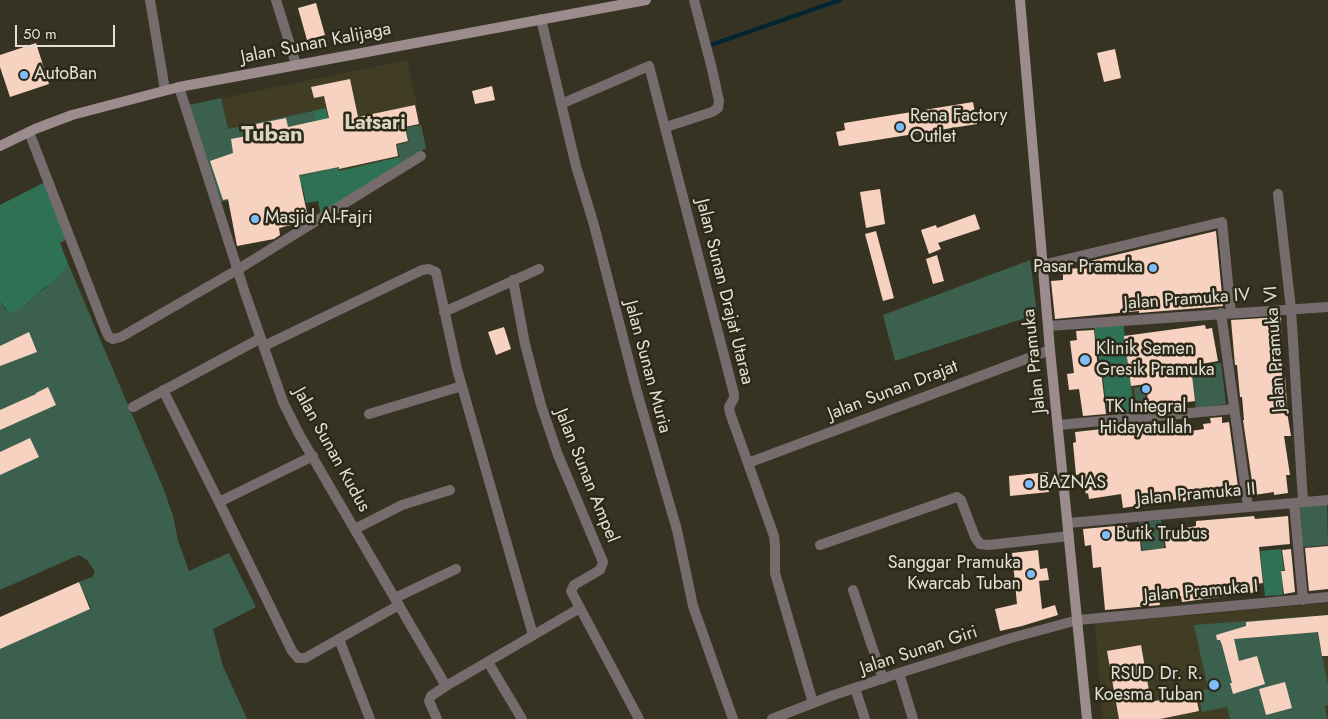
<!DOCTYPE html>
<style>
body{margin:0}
#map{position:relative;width:1328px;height:719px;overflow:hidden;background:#373323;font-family:Jost,sans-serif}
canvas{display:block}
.scale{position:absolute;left:15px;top:25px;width:100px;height:22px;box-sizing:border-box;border:2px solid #e3e1d7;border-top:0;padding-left:6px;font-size:15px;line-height:18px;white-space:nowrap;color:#e3e1d7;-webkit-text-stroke:4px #2d2919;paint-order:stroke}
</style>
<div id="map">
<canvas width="1328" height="719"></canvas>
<div class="scale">50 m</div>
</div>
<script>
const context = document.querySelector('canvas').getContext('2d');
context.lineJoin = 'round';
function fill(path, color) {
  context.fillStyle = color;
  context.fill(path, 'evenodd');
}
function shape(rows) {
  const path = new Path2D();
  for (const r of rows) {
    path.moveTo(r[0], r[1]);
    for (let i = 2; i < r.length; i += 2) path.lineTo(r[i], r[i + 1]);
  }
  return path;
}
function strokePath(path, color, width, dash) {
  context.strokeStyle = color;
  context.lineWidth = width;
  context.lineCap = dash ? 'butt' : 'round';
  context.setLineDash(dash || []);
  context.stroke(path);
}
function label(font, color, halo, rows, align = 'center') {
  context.font = font + ' Jost,sans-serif';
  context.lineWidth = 5;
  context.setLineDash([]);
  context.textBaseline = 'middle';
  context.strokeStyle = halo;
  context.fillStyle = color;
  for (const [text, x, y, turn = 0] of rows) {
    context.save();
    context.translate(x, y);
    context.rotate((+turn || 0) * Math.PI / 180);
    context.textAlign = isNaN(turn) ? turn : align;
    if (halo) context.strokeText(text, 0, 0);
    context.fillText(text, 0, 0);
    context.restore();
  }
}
const built = shape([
 [407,60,426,148,345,199,340,177,220,202,189,105],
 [1159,366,1165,408,1134,413,1128,370],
 [1328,603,1328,719,1103,719,1095,624]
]);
const green = shape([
 [221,98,228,129,313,111,326,171,290,179,291,187,220,202,189,105],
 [421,125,426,148,401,164,397,145,409,142,406,128],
 [1030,260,1037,314,895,361,883,315],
 [67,261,164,490,173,516,178,541,189,571,229,553,256,607,213,629,223,666,247,719,0,719,0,649,91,608,79,582,92,577,94,574,94,570,87,560,79,555,0,590,0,302,6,310,27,304,36,294,53,283,61,274],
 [1221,363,1226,404,1196,408,1191,367],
 [1144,387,1147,407,1137,409,1134,388],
 [1327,503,1328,545,1302,547,1297,505],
 [1161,520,1166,561,1159,562,1157,549,1142,550,1139,522],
 [1314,616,1328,685,1328,705,1325,706,1327,719,1230,719,1227,707,1202,712,1198,691,1208,689,1194,625]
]);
const forest = shape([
 [326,108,339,171,400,157,401,164,321,215,318,201,306,203,302,185,291,187,289,179,326,171,313,111],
 [45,182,67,239,60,243,67,261,67,265,61,274,53,283,41,290,22,308,10,313,0,302,0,205],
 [1123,322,1134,412,1107,414,1102,369,1097,350,1094,325],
 [1281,549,1284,570,1281,570,1283,595,1265,596,1260,551]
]);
const stream = shape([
 [708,46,840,0]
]);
const building = shape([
 [316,3,325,35,307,40,298,8],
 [36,43,49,84,10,97,0,67,0,55],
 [1115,49,1121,78,1104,82,1097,53],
 [350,79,358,117,415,105,419,124,405,127,408,141,396,144,398,156,339,169,339,167,299,175,308,218,299,223,279,228,280,235,274,239,237,246,228,199,223,200,210,161,233,153,231,139,258,134,256,124,286,118,288,127,329,118,324,96,314,98,311,87],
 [492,86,495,100,475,104,472,91],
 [973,102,977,124,839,146,836,132,845,130,844,123],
 [880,189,885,224,866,228,860,192],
 [975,214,980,229,938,243,941,249,929,254,921,230,936,225,937,228],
 [876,231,894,298,883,301,865,234],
 [1216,231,1223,306,1139,313,1139,311,1055,319,1051,281,1063,280,1063,269,1083,268,1082,263],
 [937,255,944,281,933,284,926,259],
 [1281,317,1282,377,1285,377,1288,418,1291,436,1284,436,1290,475,1286,475,1288,493,1274,495,1274,492,1254,495,1243,420,1244,420,1242,397,1240,397,1237,365,1235,365,1234,354,1231,320],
 [1205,325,1206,329,1212,328,1218,361,1191,366,1195,401,1174,404,1174,408,1149,410,1146,384,1131,386,1124,336],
 [504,327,511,349,496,355,488,332],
 [1094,330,1098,370,1101,370,1106,414,1083,416,1079,389,1069,390,1067,374,1074,373,1070,341,1077,340,1076,331],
 [29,332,37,352,0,366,0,346],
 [48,387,56,405,0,430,0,410,36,394,36,393],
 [1222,417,1222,423,1229,422,1239,494,1180,502,1180,499,1123,508,1121,494,1089,499,1088,493,1086,494,1082,474,1076,475,1073,443,1076,442,1075,432,1176,421,1178,433,1204,429,1203,424,1211,423,1210,418],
 [30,438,39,457,0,475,0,452],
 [1048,472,1049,492,1010,496,1009,476],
 [1254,516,1255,519,1288,516,1290,544,1259,547,1263,583,1256,584,1257,592,1182,602,1181,596,1159,599,1160,605,1105,610,1101,567,1093,568,1091,545,1085,546,1083,529,1127,525,1128,531,1139,530,1141,551,1166,548,1164,536,1186,533,1186,528,1196,526,1196,521],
 [1328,546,1328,589,1309,591,1305,548],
 [1291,549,1295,592,1284,594,1281,571,1285,571,1282,550],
 [1038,550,1040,569,1047,568,1049,580,1039,581,1042,609,1055,605,1058,615,1022,626,1000,631,995,609,1017,604,1012,553],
 [79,582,90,609,0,649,0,617],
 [1328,615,1328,656,1322,656,1318,632,1234,639,1239,661,1257,656,1265,684,1233,694,1230,683,1232,683,1222,645,1220,640,1217,640,1216,635,1246,626,1246,622],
 [1141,645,1151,702,1195,692,1199,711,1160,719,1119,719,1107,651],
 [1285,682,1292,708,1266,715,1259,689]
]);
const minor = shape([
 [150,0,165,90],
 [276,0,296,64],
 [541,19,576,166,594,225,637,392,677,530,693,606,733,719],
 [179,87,245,293,283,402,299,434,446,686,431,696,429,701,437,719],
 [561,104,649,66,734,394,734,398,729,407,730,413,774,536,775,546,775,573,813,703],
 [666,127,712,112,718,108,719,101,712,69,694,0],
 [29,132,106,331,109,337,113,339,121,337,237,270,421,156],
 [1278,194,1291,309,1303,502],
 [1042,265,1222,222,1231,313],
 [513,280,525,344,541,405,558,455,603,562,600,570,574,585,571,591,639,719],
 [444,312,539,269],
 [1221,313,1248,507],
 [1048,326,1328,307],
 [264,346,422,270,429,269,436,272,457,369,533,635],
 [163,390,219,502,313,456],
 [133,407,261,338],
 [369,414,462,386],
 [1058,425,1234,409],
 [748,463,1050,350],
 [219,502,292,651,298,658,305,658,399,605],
 [1294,503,1303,600],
 [1068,523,1328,500],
 [355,529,402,505,450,490],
 [820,545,957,497,961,500,975,537,980,544,989,545,1069,536],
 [853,590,883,679],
 [395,598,456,569],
 [339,639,370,719],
 [488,662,522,719],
 [899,673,913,719],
 [446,686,580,608],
 [855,688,865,719],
 [772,719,831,696,899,673,1011,638,1078,620,1328,597]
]);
const secondary = shape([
 [1020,0,1050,350,1087,719],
 [0,146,35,129,72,115,179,87,646,0]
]);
const markers = [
 [24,75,5,"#7ebdf9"],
 [900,127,5,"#7ebdf9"],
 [255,219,5,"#7ebdf9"],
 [1153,268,5,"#7ebdf9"],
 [1085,360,6,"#7ebdf9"],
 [1146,389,5,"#7ebdf9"],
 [1029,484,5,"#7ebdf9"],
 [1106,535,5,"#7ebdf9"],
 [1031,574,5,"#7ebdf9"],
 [1214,685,6,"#7ebdf9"]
];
const streetNames = [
 ["Jalan Sunan Kalijaga",316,44,-11],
 ["Jalan Sunan Drajat Utaraa",724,292,76],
 ["Jalan Pramuka IV",1187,300,-4],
 ["Jalan Pramuka VI",1276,349,-94],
 ["Jalan Pramuka",1035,361,-96],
 ["Jalan Sunan Muria",647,367,75],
 ["Jalan Sunan Drajat",893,391,-21],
 ["Jalan Sunan Kudus",331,450,61],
 ["Jalan Sunan Ampel",586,476,68],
 ["Jalan Pramuka II",1196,495,-5],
 ["Jalan Pramuka I",1201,592,-5],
 ["Jalan Sunan Giri",919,651,-18]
];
const poiNames = [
 ["AutoBan",34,75],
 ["Rena Factory",910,117],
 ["Outlet",910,138],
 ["Masjid Al-Fajri",265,219],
 ["Pasar Pramuka",1143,268,"right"],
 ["Klinik Semen",1096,350],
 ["Gresik Pramuka",1096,371],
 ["TK Integral",1146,408,"center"],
 ["Hidayatullah",1146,429,"center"],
 ["BAZNAS",1039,484],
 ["Butik Trubus",1116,535],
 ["Sanggar Pramuka",1021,564,"right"],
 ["Kwarcab Tuban",1021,585,"right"],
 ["RSUD Dr. R.",1203,675,"right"],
 ["Koesma Tuban",1203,696,"right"]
];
const quarterNames = [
 ["Latsari",375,124]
];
const districtNames = [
 ["Tuban",272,136]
];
fill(built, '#413d25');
fill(green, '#3b614e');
fill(forest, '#2f7154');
strokePath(stream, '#002533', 4);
fill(building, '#f8d2c0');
strokePath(minor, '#766c6d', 10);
strokePath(secondary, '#9c8c8d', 10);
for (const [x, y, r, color] of markers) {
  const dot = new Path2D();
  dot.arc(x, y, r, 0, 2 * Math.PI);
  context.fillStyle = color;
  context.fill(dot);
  strokePath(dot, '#2d2919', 2);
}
label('18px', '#e3e1d7', '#2d2919', streetNames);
label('18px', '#e3e1d7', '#2d2919', poiNames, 'left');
label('bold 20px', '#dad6c2', '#2d2919', quarterNames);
label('bold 22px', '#dad6c2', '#2d2919', districtNames);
</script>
